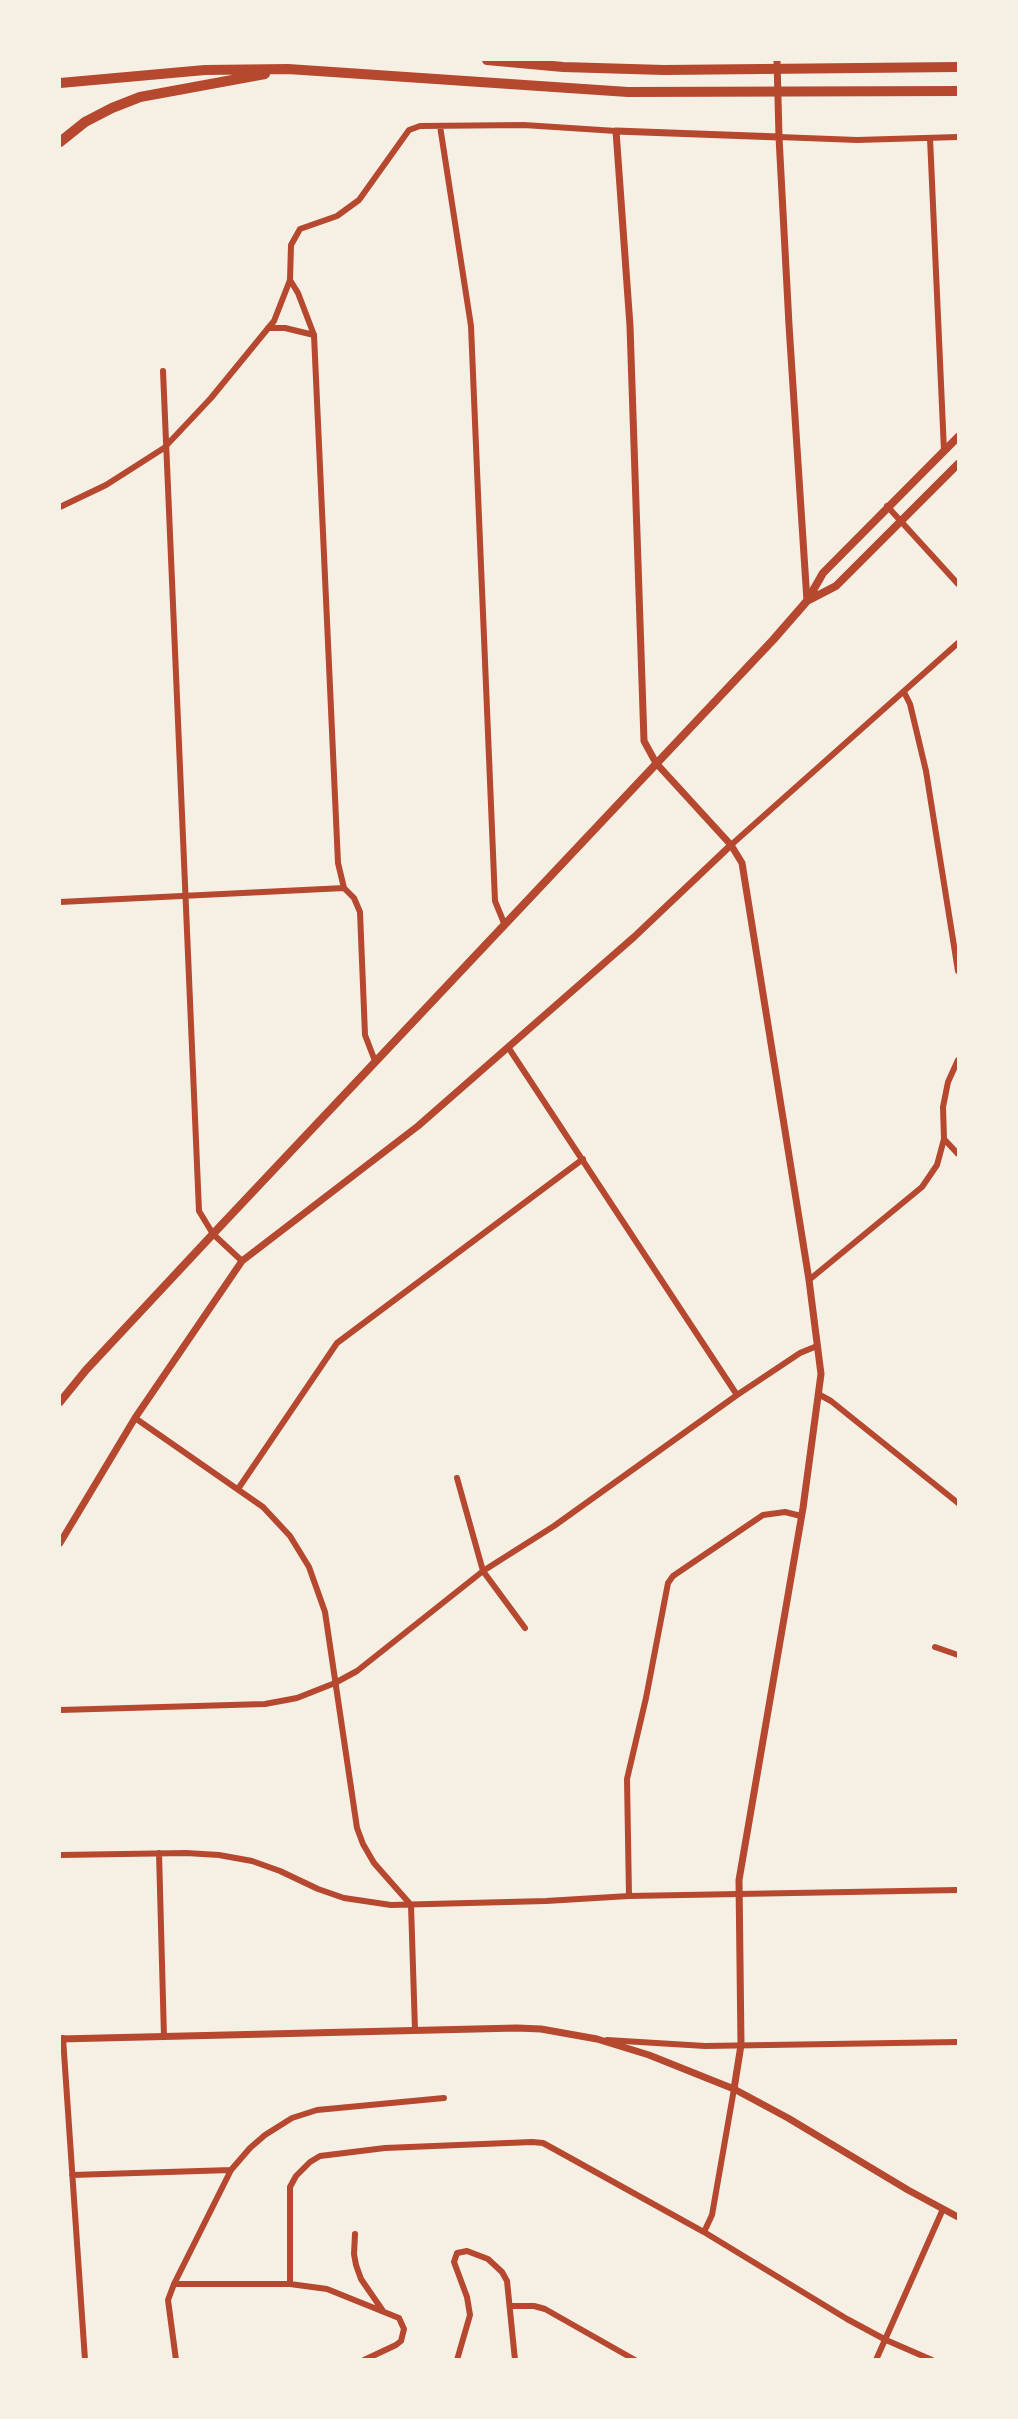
<!DOCTYPE html>
<style>
body{margin:0}
#map{position:relative;width:1018px;height:2419px;overflow:hidden;background:#f6efe4;font-family:Quicksand,sans-serif}
canvas{display:block}
.frame{position:absolute;inset:0;border:61px solid #f6efe4;pointer-events:none}
</style>
<div id="map">
<canvas width="1018" height="2419"></canvas>
<div class="frame"></div>
</div>
<script>
const context = document.querySelector('canvas').getContext('2d');
context.lineJoin = 'round';
function shape(rows) {
  const path = new Path2D();
  for (const r of rows) {
    path.moveTo(r[0], r[1]);
    for (let i = 2; i < r.length; i += 2) path.lineTo(r[i], r[i + 1]);
  }
  return path;
}
function strokePath(path, color, width, dash) {
  context.strokeStyle = color;
  context.lineWidth = width;
  context.lineCap = dash ? 'butt' : 'round';
  context.setLineDash(dash || []);
  context.stroke(path);
}
const minor = shape([
 [440,126,471,326,495,901,504,923],
 [779,137,857,140,958,137],
 [930,138,944,451],
 [290,280,298,293,314,335,338,863,344,888,354,898,360,912,365,1035,375,1061],
 [268,328,285,328,314,335],
 [163,371,199,1211,213,1234,242,1261],
 [887,506,958,584],
 [60,507,106,485,164,448,211,398,274,321,290,280,291,245,300,229,337,216,359,200,409,130,420,126,524,125,616,131],
 [904,692,910,704,926,771,958,971],
 [731,845,958,643],
 [60,902,344,888],
 [508,1047,737,1395],
 [958,1060,948,1082,943,1107,944,1139,958,1154],
 [809,1280,922,1187,937,1165,944,1139],
 [820,1395,831,1401,958,1503],
 [135,1418,263,1507,290,1536,309,1567,325,1612,357,1828,363,1844,374,1863,411,1905,415,2030],
 [457,1478,483,1571,525,1628],
 [238,1489,337,1343,583,1159],
 [935,1647,958,1655],
 [60,1710,265,1704,297,1698,335,1683,357,1671,483,1571,554,1526,737,1395,800,1353,817,1346],
 [159,1853,164,2037],
 [60,1855,186,1853,219,1855,252,1861,280,1871,318,1889,344,1898,391,1905,546,1901,629,1896,958,1890],
 [629,1896,627,1779,646,1698,668,1583,673,1576,763,1515,785,1512,801,1516],
 [63,2038,85,2360],
 [607,2040,705,2046,958,2042],
 [72,2175,231,2170],
 [704,2232,712,2215,734,2089],
 [355,2234,354,2254,356,2265,361,2279,383,2311],
 [174,2284,290,2284,290,2187,296,2176,310,2162,320,2156,385,2148,532,2142,543,2143,554,2149,704,2232,847,2319,886,2340,932,2360],
 [290,2284,327,2289,399,2318,404,2329,401,2341,396,2345,364,2360],
 [511,2306,534,2306,545,2309,635,2360],
 [176,2360,168,2300,174,2284,231,2170,250,2148,265,2135,292,2118,317,2110,444,2098],
 [457,2360,470,2315,467,2297,454,2262,457,2253,467,2251,488,2259,502,2272,507,2281,515,2360],
 [876,2360,943,2209]
]);
const tertiary = shape([
 [777,60,779,137,789,325,807,601],
 [60,1543,135,1418,242,1261,418,1126,634,937,731,845],
 [60,2039,517,2028,541,2029,597,2039,649,2055,734,2089,788,2118,908,2190,958,2217],
 [734,2089,741,2045,739,1880,803,1508,821,1374,809,1280,742,863,731,845,656,763,644,741,630,326,616,131,779,137]
]);
const secondary = shape([
 [807,601,836,586,958,464],
 [60,1402,86,1370,213,1234,773,640,807,601,823,573,958,437]
]);
const motorway = shape([
 [487,60,563,67,664,70,958,67],
 [60,83,205,70,288,69,628,92,958,91],
 [60,142,85,122,112,108,140,97,265,74]
]);
strokePath(minor, '#b5482f', 6);
strokePath(tertiary, '#b5482f', 7);
strokePath(secondary, '#b5482f', 8);
strokePath(motorway, '#b5482f', 10);
</script>
